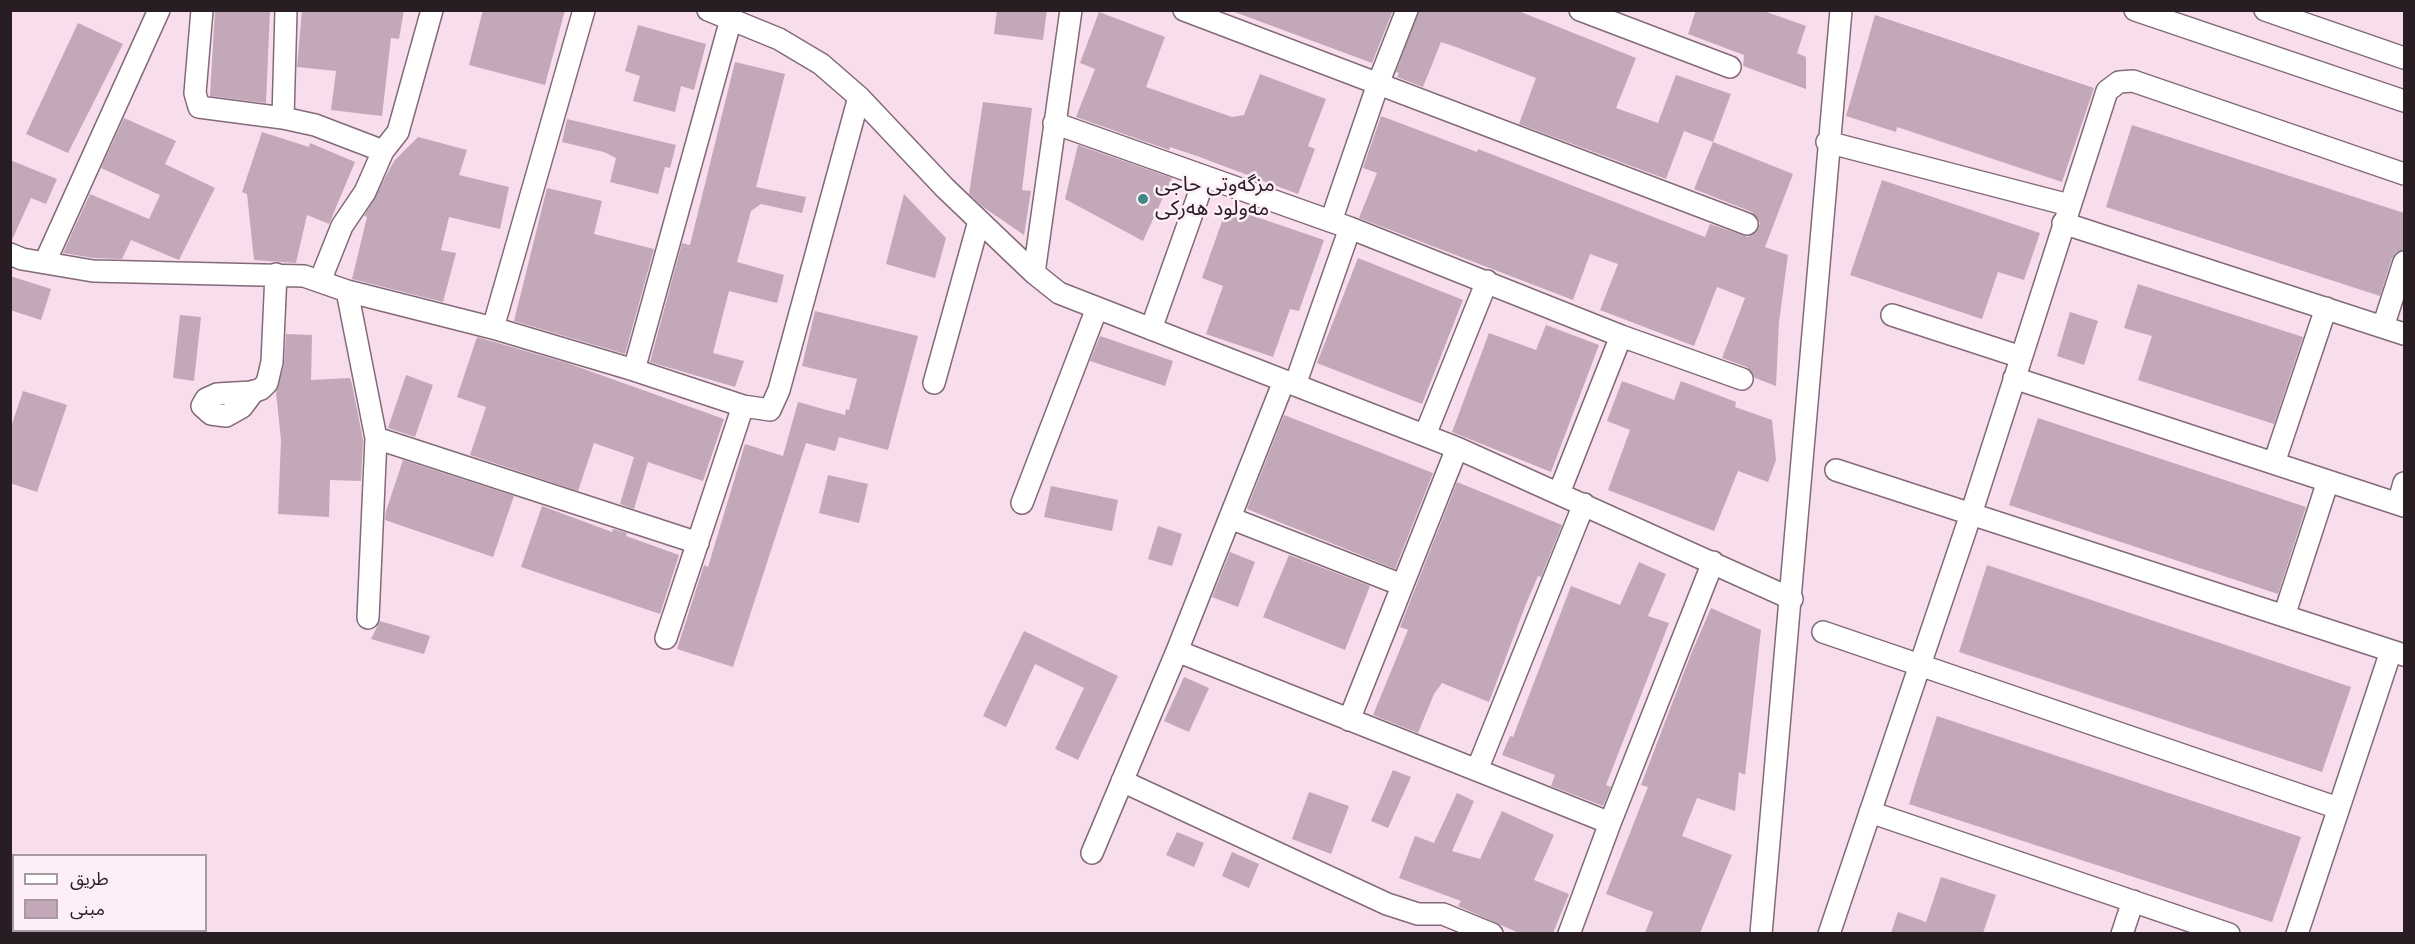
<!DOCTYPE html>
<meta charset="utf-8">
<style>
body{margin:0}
#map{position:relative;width:2415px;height:944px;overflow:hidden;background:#f8dded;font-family:Overpass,"Noto Sans Arabic",sans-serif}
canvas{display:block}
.frame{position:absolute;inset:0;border:12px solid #271d23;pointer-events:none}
.legend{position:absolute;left:12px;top:854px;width:195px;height:78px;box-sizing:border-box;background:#feeef8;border:2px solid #a89aa3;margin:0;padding:8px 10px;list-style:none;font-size:18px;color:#271d23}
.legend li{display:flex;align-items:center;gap:12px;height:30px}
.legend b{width:30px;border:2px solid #a89aa3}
</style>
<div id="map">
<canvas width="2415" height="944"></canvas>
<div class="frame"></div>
<ul class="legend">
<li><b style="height:8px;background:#fff"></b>طريق</li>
<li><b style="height:16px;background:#c2a8b8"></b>مبنى</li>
</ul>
</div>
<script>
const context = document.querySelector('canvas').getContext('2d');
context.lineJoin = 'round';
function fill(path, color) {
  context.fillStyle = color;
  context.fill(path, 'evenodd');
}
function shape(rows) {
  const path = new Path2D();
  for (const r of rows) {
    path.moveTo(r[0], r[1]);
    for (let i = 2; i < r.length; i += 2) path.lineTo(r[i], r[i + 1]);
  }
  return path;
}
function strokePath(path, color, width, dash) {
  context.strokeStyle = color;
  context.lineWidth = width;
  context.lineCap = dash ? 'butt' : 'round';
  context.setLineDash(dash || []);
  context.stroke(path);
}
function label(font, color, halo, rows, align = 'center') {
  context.font = font + ' Overpass,"Noto Sans Arabic",sans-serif';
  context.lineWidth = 5;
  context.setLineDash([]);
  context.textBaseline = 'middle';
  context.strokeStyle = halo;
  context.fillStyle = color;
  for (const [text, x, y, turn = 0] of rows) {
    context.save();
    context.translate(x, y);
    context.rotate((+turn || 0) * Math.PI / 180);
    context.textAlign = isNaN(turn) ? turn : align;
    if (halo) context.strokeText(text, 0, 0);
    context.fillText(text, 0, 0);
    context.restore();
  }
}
const building = shape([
 [215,10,270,10,266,103,210,96],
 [302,10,404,10,399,39,391,38,382,116,331,110,336,71,297,67],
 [483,10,565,10,545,85,469,65],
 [997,10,1047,10,1043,40,994,34],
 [1229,10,1393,10,1372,63],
 [1419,10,1516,10,1636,58,1616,108,1658,123,1676,75,1731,94,1713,142,1684,131,1666,179,1519,124,1536,78,1459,48,1441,42,1423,87,1397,77,1399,73,1396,72],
 [1696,10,1761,10,1806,26,1797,53,1806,57,1806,89,1743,66,1744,55,1688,34],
 [1099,12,1165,37,1146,87,1232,117,1244,115,1260,74,1326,99,1308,146,1315,149,1298,194,1197,156,1170,147,1169,150,1076,117,1095,69,1080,63],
 [1875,15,2094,88,2062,182,1897,127,1896,132,1846,116],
 [78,23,123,44,68,153,26,134],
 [638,25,706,44,694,90,681,86,675,112,633,101,640,76,625,71],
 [735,62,785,74,756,187,806,197,802,213,761,204,751,211,737,262,784,275,777,303,729,291,713,353,744,361,735,387,650,362,682,243,690,245],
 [983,102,1032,108,1022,190,1031,191,1024,235,983,207,969,194],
 [1381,116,1477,152,1478,149,1705,237,1710,224,1748,237,1755,233,1760,223,1752,212,1694,189,1713,142,1793,174,1765,247,1788,255,1779,322,1776,386,1755,378,1747,367,1722,358,1745,298,1717,287,1694,346,1600,310,1618,264,1590,254,1573,300,1359,218,1377,173,1363,168],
 [124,118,176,141,165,164,215,188,179,260,131,240,122,259,94,258,63,253,90,194,149,219,160,195,101,168],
 [567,119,676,145,670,168,665,167,658,194,610,182,616,158,604,152,562,142],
 [2132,125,2404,213,2404,250,2396,252,2392,258,2380,296,2106,207],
 [262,132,309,147,310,143,355,162,329,224,307,215,296,263,254,260,247,194,242,192],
 [418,137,467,150,459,175,509,187,500,229,449,217,441,250,456,253,443,302,352,279,367,217,364,216,394,161],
 [1078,145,1172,178,1143,241,1065,199],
 [10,160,57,179,46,204,31,198,11,242],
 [1882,180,2040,233,2024,280,1998,272,1982,319,1850,275],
 [547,188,602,201,594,234,654,249,625,354,514,321],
 [904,194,946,238,935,278,886,264],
 [1227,207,1324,240,1299,311,1290,309,1273,357,1206,334,1223,286,1202,278],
 [1358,258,1463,300,1422,404,1317,363],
 [10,276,51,289,41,320,10,310],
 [2138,284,2303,337,2274,424,2138,380,2152,336,2124,328],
 [815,311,918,336,888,450,839,437,835,451,806,443,733,667,677,649,704,565,708,567,745,444,783,456,798,402,845,415,846,409,849,410,857,379,802,366],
 [2070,312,2098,321,2084,365,2057,356],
 [180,315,201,317,194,381,173,378],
 [1546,325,1599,345,1551,472,1452,432,1489,333,1536,350],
 [286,334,312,335,311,380,350,378,352,384,363,440,361,481,330,480,329,517,278,514,281,440,276,392,284,365],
 [1100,336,1173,361,1165,386,1090,361],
 [477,337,567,363,724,419,703,481,648,462,634,509,620,504,634,457,594,443,578,491,470,455,486,407,457,397],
 [406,375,433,385,415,437,388,428],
 [1622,381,1674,400,1681,381,1736,402,1735,407,1772,420,1776,460,1768,482,1738,471,1714,531,1608,490,1630,430,1607,421],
 [23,391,67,405,37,492,10,483,10,430],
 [1284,415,1433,473,1395,569,1247,509],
 [2038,418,2306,507,2278,594,2009,505],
 [403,460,514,496,493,557,385,520,386,511],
 [828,475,868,484,859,523,819,513],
 [1457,482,1562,525,1541,577,1538,576,1526,604,1489,702,1442,683,1434,694,1418,733,1373,715,1408,630,1400,627],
 [1051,486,1118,500,1112,531,1044,517],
 [542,506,612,532,613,529,627,533,626,536,679,555,660,614,521,567],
 [1158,526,1182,534,1172,566,1148,559],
 [1230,552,1255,562,1238,607,1212,597],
 [1289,555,1370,586,1345,650,1263,617],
 [1639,562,1666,574,1648,616,1669,623,1606,785,1611,787,1603,806,1551,786,1555,775,1502,755,1510,736,1513,737,1571,586,1620,605],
 [1987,565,2351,687,2322,772,1959,652],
 [1711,608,1761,630,1745,775,1739,772,1735,811,1697,798,1682,836,1732,855,1700,933,1645,933,1653,912,1606,894,1648,787,1641,785,1691,654],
 [380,621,430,636,424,654,371,639],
 [1024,631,1118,676,1078,760,1055,749,1084,688,1035,664,1006,727,983,716],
 [1184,677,1209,688,1189,732,1164,721],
 [1937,716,2301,837,2272,922,1909,804],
 [1393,770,1411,777,1388,828,1371,821],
 [1309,792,1349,806,1331,854,1292,839],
 [1457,793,1474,801,1452,851,1480,859,1502,811,1554,835,1534,880,1569,894,1553,933,1519,933,1458,906,1461,901,1399,878,1415,836,1434,843],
 [1177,832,1204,843,1194,867,1166,855],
 [1232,852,1259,864,1249,888,1222,876],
 [1941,877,1996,895,1983,933,1891,933,1898,912,1926,922]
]);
const minor = shape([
 [202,10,195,93,199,107,283,118,315,125,383,151],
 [708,10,779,39,821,64,859,97,945,188,1034,273,1059,293,1457,448,1792,599],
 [1184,10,1747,224],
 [1580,10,1730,67],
 [2135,10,2404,101],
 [2265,10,2404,58],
 [283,118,286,10],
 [1054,123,1350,228,1621,336,1742,379],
 [1827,142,2069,205],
 [1331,221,1378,84,1407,10],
 [2063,223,2404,334],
 [10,254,22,259,93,271,304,276,347,291,493,328,634,370,743,406,770,410,779,390,859,97],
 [45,262,159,10],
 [1034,273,1071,10],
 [320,281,342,226,365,192,383,151,398,132,432,10],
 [347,291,376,438,368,618],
 [1892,315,2021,357],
 [2383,327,2404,262],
 [493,328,584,10],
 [1151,329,1205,177],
 [634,370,731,19],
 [2014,378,2404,506],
 [934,383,979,221],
 [1295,385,1350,228],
 [254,391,242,407,226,416,211,414,202,406,206,399,217,394,252,392,261,389,267,383,272,362,276,274],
 [1425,435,1487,281],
 [376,438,698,543],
 [2274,463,2326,308],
 [1836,470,2404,655],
 [1559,493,1621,336],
 [1022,503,1097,308],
 [2398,504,2404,483],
 [1230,518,1402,585],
 [2284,616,2328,481],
 [1823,632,2338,808],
 [666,638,743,406],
 [1177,651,1610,823],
 [1349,720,1457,448],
 [1477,770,1584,504],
 [1122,781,1387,904,1418,914,1443,914,1492,934],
 [1870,812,2229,934],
 [1092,853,1177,651,1284,381],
 [1569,934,1610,823,1713,562],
 [1761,934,1841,10],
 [1829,934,1971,514,2107,91,2119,82,2133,81,2404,174],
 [2122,934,2133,901],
 [2297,934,2391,651]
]);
const markers = [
 [1143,199,6,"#418987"]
];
const poiNames = [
 ["مزگەوتی حاجی",1155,187],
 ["مەولود هەرکی",1155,211]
];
fill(building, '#c2a8b8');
strokePath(minor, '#826a78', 24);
strokePath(minor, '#fff', 21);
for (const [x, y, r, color] of markers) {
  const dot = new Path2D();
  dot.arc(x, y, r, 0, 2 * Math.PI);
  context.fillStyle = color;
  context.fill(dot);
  strokePath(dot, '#feeef8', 2);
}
label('21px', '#271d23', '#feeef8', poiNames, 'left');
</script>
